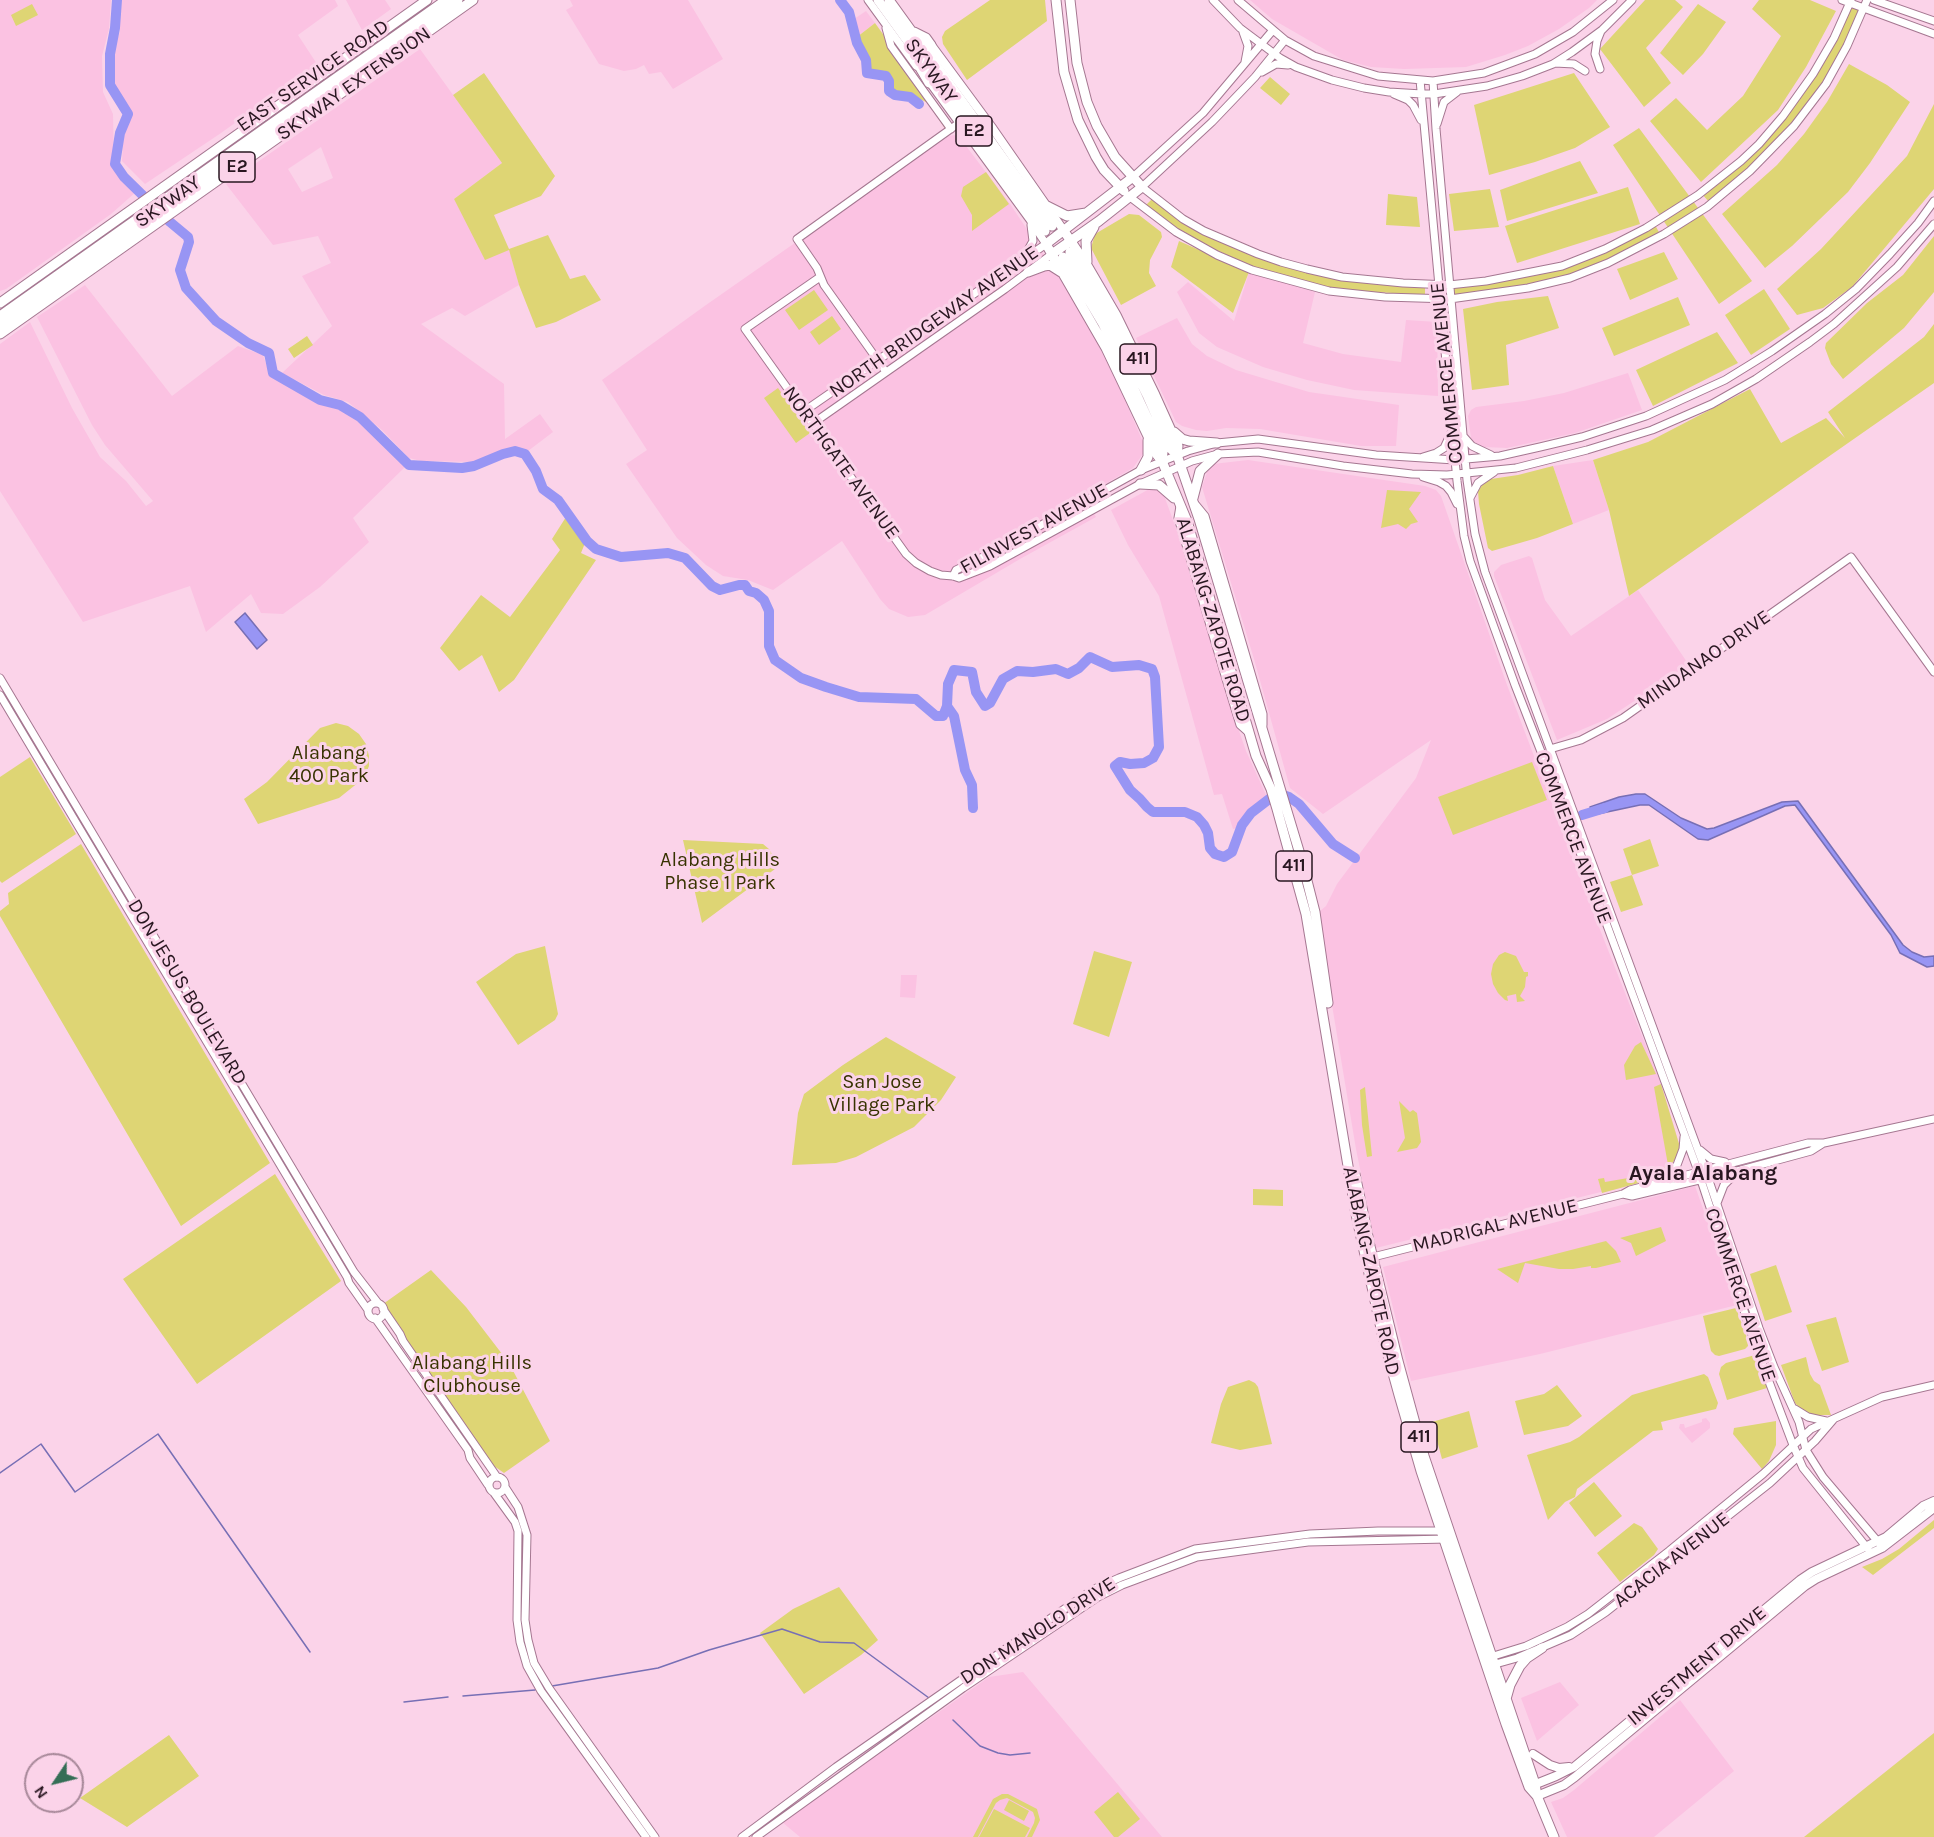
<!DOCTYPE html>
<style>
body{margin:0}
#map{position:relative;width:1934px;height:1837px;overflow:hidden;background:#fbd3e9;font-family:Karla,sans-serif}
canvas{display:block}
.north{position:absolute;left:24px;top:1753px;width:60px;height:60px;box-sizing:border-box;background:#fbd3e9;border:2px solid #a78899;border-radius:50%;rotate:235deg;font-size:16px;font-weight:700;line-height:24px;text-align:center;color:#291721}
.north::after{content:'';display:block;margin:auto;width:21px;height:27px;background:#356e56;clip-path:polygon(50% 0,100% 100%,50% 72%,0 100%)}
</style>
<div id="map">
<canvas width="1934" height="1837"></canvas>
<div class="north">N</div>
</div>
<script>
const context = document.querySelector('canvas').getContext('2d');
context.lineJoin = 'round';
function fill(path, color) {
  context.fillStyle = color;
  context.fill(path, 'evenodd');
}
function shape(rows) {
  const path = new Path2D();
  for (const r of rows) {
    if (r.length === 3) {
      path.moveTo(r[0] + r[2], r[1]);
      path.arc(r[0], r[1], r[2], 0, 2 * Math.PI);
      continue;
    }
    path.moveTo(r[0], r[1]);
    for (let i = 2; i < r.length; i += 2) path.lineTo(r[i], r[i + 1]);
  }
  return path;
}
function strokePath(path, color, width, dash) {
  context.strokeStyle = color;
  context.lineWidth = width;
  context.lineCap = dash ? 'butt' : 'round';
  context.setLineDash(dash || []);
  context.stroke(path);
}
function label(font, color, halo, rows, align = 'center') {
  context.font = font + ' Karla,sans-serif';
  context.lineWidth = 6;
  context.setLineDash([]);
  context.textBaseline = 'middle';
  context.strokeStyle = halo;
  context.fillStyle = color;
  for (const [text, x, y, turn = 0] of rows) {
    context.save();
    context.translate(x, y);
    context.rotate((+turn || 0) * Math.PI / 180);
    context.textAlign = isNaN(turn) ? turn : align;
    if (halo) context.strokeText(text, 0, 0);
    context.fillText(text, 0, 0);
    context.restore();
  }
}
const built = shape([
 [0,0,111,0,109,29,102,56,103,92,113,114,114,164,137,191,111,214,6,289,0,291],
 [120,0,335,0,338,6,298,35,317,64,221,133,145,184,122,161,124,123,122,108,111,85,110,59,120,32],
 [346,0,385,0,391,9,362,30],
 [570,0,688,0,723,59,673,89,661,72,649,74,644,65,636,69,624,71,599,64,566,10,573,6],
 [1250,0,1597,0,1589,8,1559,29,1528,46,1505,55,1466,67,1404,69,1371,67,1343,60,1272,19],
 [866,11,875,23,857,37,854,19],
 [420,49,502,163,454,199,509,249,519,285,465,316,452,308,421,324,504,384,505,439,540,414,553,432,528,451,510,448,484,460,474,462,421,461,409,458,382,430,348,402,324,395,282,373,332,326,302,276,331,263,318,236,273,245,226,184],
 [321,147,333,178,302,192,288,169],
 [955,135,960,138,1010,204,1063,283,1092,332,1120,389,1143,442,1145,451,1133,468,1084,496,1096,517,1020,559,925,615,908,617,889,609,880,599,842,541,773,590,748,580,723,576,706,565,677,538,626,464,647,450,602,380,706,305,948,136],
 [1249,272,1315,292,1303,343,1343,354,1401,362,1406,320,1437,322,1438,396,1354,390,1307,380,1263,367,1217,347,1199,333,1177,292,1188,282,1234,321],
 [85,285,172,396,238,346,263,355,270,375,308,398,340,405,356,417,405,467,353,518,369,542,320,587,283,614,261,613,251,594,206,632,190,586,83,622,0,491,0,344,30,322,72,408,100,457,126,481,146,506,153,501,105,445,92,425,37,317],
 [1177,318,1192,344,1207,356,1236,370,1309,392,1399,405,1396,446,1361,446,1260,429,1226,428,1207,431,1196,430,1182,426,1176,422,1136,338],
 [1628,373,1642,410,1575,433,1507,448,1484,447,1479,446,1471,438,1468,416,1471,410,1476,407,1524,401,1564,393],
 [1248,460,1425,486,1436,490,1441,496,1507,685,1597,922,1661,1084,1680,1147,1672,1165,1657,1178,1376,1248,1356,1149,1320,933,1320,911,1326,906,1337,884,1416,778,1431,740,1323,814,1290,788,1254,659,1202,487,1207,472,1213,464],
 [1593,460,1609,510,1573,524,1553,466],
 [1153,487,1162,490,1177,531,1231,708,1246,751,1267,797,1246,813,1237,828,1233,829,1222,794,1214,795,1159,596,1128,545,1111,510],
 [1529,556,1532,558,1545,600,1571,636,1638,590,1689,665,1607,719,1557,740,1494,576,1494,572,1501,565],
 [901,975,917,975,915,998,900,997],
 [1695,1186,1737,1305,1540,1354,1411,1381,1383,1267],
 [1706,1418,1710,1423,1710,1428,1692,1443,1679,1428,1680,1424,1684,1424,1685,1428,1702,1422,1702,1419],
 [1023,1672,1162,1837,800,1837,782,1822,989,1677],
 [1560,1682,1579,1705,1537,1741,1521,1698],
 [1680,1700,1734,1771,1654,1837,1567,1837,1551,1802,1563,1798,1574,1790]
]);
const green = shape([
 [990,0,1045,0,1047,21,967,80,943,44,942,37,945,31],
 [1645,0,1675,0,1683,7,1646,48,1671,83,1644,107,1600,49],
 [1759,0,1810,0,1836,11,1806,67,1778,110,1701,182,1650,121,1676,98,1707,130,1743,96,1781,36,1752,9],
 [32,4,38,15,16,26,11,15],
 [1698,4,1726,22,1703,54,1683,75,1660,53],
 [1851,6,1860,10,1846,44,1823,82,1784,134,1756,162,1709,202,1702,194,1730,173,1800,95],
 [875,23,946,122,946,130,928,103,912,95,892,92,890,79,886,74,868,71,868,58,857,37],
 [1849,64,1887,85,1910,102,1870,163,1848,192,1792,246,1765,268,1722,214,1777,165,1804,134,1827,102],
 [484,73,555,176,541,196,494,215,509,249,548,235,570,279,585,275,601,300,556,322,536,328,519,285,509,250,485,260,454,199,502,163,453,95],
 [1574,73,1610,127,1575,148,1535,162,1489,175,1474,105],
 [1270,77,1290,94,1281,105,1260,88],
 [1934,104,1934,189,1852,287,1823,308,1797,315,1777,289,1821,249,1907,156],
 [1639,128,1752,281,1719,304,1613,145],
 [1580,161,1598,193,1507,221,1500,190],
 [986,172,1009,204,972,231,972,215,961,196,963,187],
 [1628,187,1640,224,1517,263,1505,226],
 [1490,189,1499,227,1454,231,1449,194],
 [1388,194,1417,197,1420,227,1386,225],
 [1152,199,1178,219,1204,234,1258,258,1307,273,1342,280,1399,286,1425,287,1425,295,1343,290,1308,283,1257,269,1210,247,1162,219,1146,205],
 [1129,214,1139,215,1161,232,1162,237,1150,260,1149,273,1156,286,1121,305,1091,248,1095,234],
 [1655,225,1660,234,1608,261,1568,276,1528,287,1454,297,1454,286,1474,285,1553,271,1601,255],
 [1934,236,1934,292,1904,328,1843,379,1831,364,1825,348,1826,343,1867,303,1903,275],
 [1179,241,1249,272,1233,313,1171,267],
 [1664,252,1678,279,1630,300,1617,269],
 [1764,289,1790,329,1751,355,1725,315],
 [814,290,828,310,799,330,785,310],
 [1548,296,1559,328,1506,345,1509,385,1472,390,1463,309,1497,302],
 [1678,297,1690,325,1614,356,1602,328],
 [832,316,841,329,819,345,810,332],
 [1934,324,1934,383,1629,596,1609,510,1593,460,1648,442,1750,389,1781,443,1826,418,1845,438,1828,412,1924,337],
 [1717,332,1738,363,1653,406,1636,370],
 [307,336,313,345,294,358,288,349],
 [778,388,810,433,796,443,764,398],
 [1553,466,1573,524,1537,538,1492,551,1488,548,1479,504,1478,491,1482,485,1491,479,1518,475],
 [1387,490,1421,492,1409,509,1418,522,1411,524,1406,529,1398,524,1381,528],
 [566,517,585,543,581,553,596,560,514,680,499,692,482,655,459,671,440,648,481,595,510,617,560,550,552,539],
 [336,723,348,726,359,734,366,744,369,756,369,766,364,778,339,798,258,824,244,799,267,782,320,728],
 [30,757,76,834,2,883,0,881,0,777],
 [1532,762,1547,800,1453,835,1438,797],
 [1650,839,1659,866,1632,875,1643,905,1621,912,1610,882,1632,875,1623,849],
 [683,840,763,844,769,849,779,866,702,923],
 [81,844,270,1163,181,1226,0,916,0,911,9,904,8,893],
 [545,946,558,1014,555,1020,518,1045,476,982,516,954],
 [1094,951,1132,962,1109,1037,1073,1024],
 [1505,952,1516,956,1524,972,1528,972,1528,976,1526,977,1525,987,1520,996,1525,1001,1517,1002,1516,994,1507,996,1508,1001,1505,1000,1498,993,1493,984,1491,974,1493,964,1499,955],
 [886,1037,956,1077,941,1100,914,1127,856,1157,836,1163,792,1165,798,1113,804,1094,843,1065],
 [1641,1042,1656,1074,1626,1080,1624,1065,1635,1046],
 [1661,1084,1680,1147,1677,1156,1666,1173,1657,1178,1602,1193,1598,1179,1604,1178,1605,1182,1657,1173,1668,1165,1654,1087],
 [1365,1087,1372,1156,1367,1157,1362,1125,1360,1090],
 [1399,1101,1410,1112,1413,1110,1417,1113,1421,1142,1417,1148,1397,1152,1405,1138],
 [275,1174,341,1281,197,1384,123,1279],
 [1253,1189,1283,1190,1283,1206,1253,1205],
 [1661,1227,1666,1241,1636,1256,1631,1243,1620,1238],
 [1606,1241,1616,1251,1621,1262,1596,1268,1591,1268,1591,1266,1573,1269,1559,1269,1525,1263,1518,1283,1497,1269],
 [1776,1265,1792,1312,1765,1321,1750,1274],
 [431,1270,466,1307,509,1363,550,1441,504,1473,494,1466,384,1314,383,1304],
 [1736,1308,1749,1343,1748,1346,1745,1349,1719,1356,1715,1355,1711,1351,1703,1316],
 [1836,1317,1849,1362,1822,1371,1806,1325],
 [1755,1355,1767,1388,1727,1400,1719,1374,1721,1367,1726,1363],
 [1806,1357,1810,1374,1814,1381,1820,1385,1831,1415,1816,1415,1802,1411,1795,1403,1781,1365],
 [1704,1374,1708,1377,1718,1403,1716,1409,1661,1422,1663,1430,1653,1431,1577,1489,1575,1497,1565,1502,1548,1520,1527,1455,1570,1442,1579,1437,1632,1395],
 [1249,1380,1255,1383,1258,1387,1272,1444,1240,1450,1211,1443,1221,1404,1228,1387],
 [1557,1385,1582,1416,1568,1426,1524,1435,1515,1401,1544,1394],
 [1469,1411,1478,1447,1442,1459,1432,1422],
 [1776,1421,1776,1445,1769,1461,1762,1469,1733,1434,1734,1428],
 [1594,1482,1622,1516,1595,1537,1569,1503],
 [1934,1520,1934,1528,1873,1575,1862,1567,1882,1559,1899,1549],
 [1634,1523,1642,1527,1658,1549,1654,1555,1620,1582,1597,1553],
 [839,1587,878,1640,861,1655,804,1694,760,1633,793,1609],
 [1934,1733,1934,1837,1804,1837],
 [169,1735,199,1776,127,1827,80,1798],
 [1118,1792,1140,1819,1118,1837,1114,1837,1094,1812],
 [1002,1794,1008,1794,1037,1809,1040,1820,1032,1837,1027,1837,1034,1823,1035,1818,1033,1812,1007,1798,1000,1800,996,1803,978,1837,973,1837,993,1799],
 [1009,1800,1029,1811,1024,1821,1004,1810],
 [994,1809,1030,1828,1025,1837,979,1837]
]);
const water = shape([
 [245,613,267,640,257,649,235,622,245,613],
 [1636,794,1645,794,1681,818,1707,829,1714,828,1782,802,1798,801,1903,945,1912,952,1924,957,1934,956,1934,966,1927,967,1900,953,1891,935,1795,805,1785,806,1708,840,1698,839,1649,805,1640,805,1593,815,1590,807,1619,797,1636,794]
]);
const stream = shape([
 [0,1473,41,1444,75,1492,158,1434,310,1652],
 [552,1686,658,1668,709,1650,782,1629,820,1642,854,1643,929,1698],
 [463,1696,535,1690],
 [404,1702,448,1697],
 [953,1720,980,1746,998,1753,1010,1755,1030,1753]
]);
const river = shape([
 [117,0,115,28,110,54,110,85,128,114,120,133,115,164,124,177,170,222,188,237,189,242,180,270,186,288,216,321,248,343,269,353,273,373,320,400,340,405,360,417,409,465,462,468,474,466,503,454,515,451,525,454,536,471,543,489,558,500,587,541,596,549,621,557,668,553,685,558,712,586,720,590,739,585,745,585,749,591,756,593,764,600,769,611,769,646,775,660,801,678,826,687,859,697,916,699,936,716,943,716,947,706,948,684,954,670,972,672,976,692,985,706,990,703,1003,679,1017,671,1033,672,1056,669,1068,674,1079,668,1090,657,1112,667,1139,665,1152,669,1155,677,1159,747,1153,758,1144,763,1130,764,1120,762,1115,766,1130,790,1140,799,1147,807,1153,812,1185,812,1197,817,1204,825,1208,833,1210,848,1215,854,1224,857,1232,852,1242,825,1251,813,1277,793,1289,797,1299,804,1333,844,1355,858],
 [840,0,849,12,857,43,866,60,867,73,886,76,889,81,889,91,895,95,910,97,919,104],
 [947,706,954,716,965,770,972,785,973,808],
 [1582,815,1605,808]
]);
const secondary = shape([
 [868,0,916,66],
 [1213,0,1240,28,1280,58,1296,67,1332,80,1364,88,1389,92,1422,94,1434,94,1487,86,1522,76,1553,64,1572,52,1602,30,1632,0],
 [1238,0,1285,40,1314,56,1378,76,1433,81,1484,73,1535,54,1573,32,1613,0],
 [1842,0,1934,34],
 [1874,0,1934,21],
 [886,28,891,46,951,129],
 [1243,32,1248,46,1245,62],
 [1285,40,1255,77,1212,122,1142,187,1183,219,1204,231,1258,254,1281,262,1307,269,1342,277,1403,283,1449,285,1486,281,1562,266,1605,249,1646,228,1698,195,1741,161,1759,144,1783,116,1813,74,1834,38,1851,0],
 [1555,63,1574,64,1585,71],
 [1600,69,1595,54,1597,41,1601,31],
 [1262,72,1276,64,1288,65],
 [1420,80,1457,481,1464,536,1470,561,1515,685,1575,839,1698,1171,1757,1350,1793,1445,1803,1468,1868,1549],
 [1433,81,1436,129,1467,480,1475,534,1485,572,1705,1169,1759,1328,1774,1367,1799,1422,1806,1450,1823,1477,1879,1543],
 [1394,94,1408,100,1413,105,1421,120],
 [1437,124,1444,102,1457,92],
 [1133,177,1203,113,1273,30],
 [1130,197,1176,232,1217,255,1252,270,1329,291,1385,297,1450,299,1528,288,1570,278,1608,263,1664,234,1707,207,1750,171,1794,126,1826,84,1847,46,1867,0],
 [1024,257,1033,241,1031,225],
 [820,277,745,329,906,554,916,563,930,571,941,575,953,576,959,578,990,566,1140,484,1192,461,1218,454,1258,452,1343,466,1412,474,1447,475,1516,468,1587,450,1652,430,1712,404,1756,379,1810,342,1834,324,1897,267,1934,224],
 [886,372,824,285,817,268,797,239,959,123],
 [803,412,1046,244,1030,220,927,79],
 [812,424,1005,289,1052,254],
 [1464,437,1472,446,1491,455],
 [1423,457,1436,453,1444,448,1451,433],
 [1423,477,1439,482,1446,486,1451,492,1457,504],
 [1470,498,1478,483,1494,472],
 [1196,505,1205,516,1263,714,1263,725],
 [1180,506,1178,518,1229,689,1240,725,1249,733],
 [953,576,956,570,985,556,1141,470,1188,451,1217,443,1258,439,1376,455,1455,460,1500,456,1540,447,1582,437,1646,416,1725,380,1772,351,1825,314,1856,289,1890,254,1918,223,1934,201],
 [0,678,354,1272,378,1303],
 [0,695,347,1277,349,1283,368,1310],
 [1550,749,1581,740,1623,718,1851,557,1934,672],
 [1700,1150,1711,1159,1725,1162],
 [1663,1179,1677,1165,1683,1149,1684,1137],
 [1623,1194,1632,1196,1741,1170,1811,1151,1822,1144],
 [1717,1203,1724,1185,1736,1173],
 [1369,1258,1623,1194,1630,1190,1808,1143,1824,1143,1934,1119],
 [376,1311,8],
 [383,1309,400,1334,403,1341,497,1477],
 [375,1318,468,1450,470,1458,488,1485],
 [1795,1409,1808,1417,1826,1421],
 [497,1485,8],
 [505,1487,518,1507,527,1535,525,1620,528,1640,534,1663,549,1688,655,1837],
 [494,1493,515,1522,518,1531,517,1620,520,1642,527,1666,541,1691,646,1837],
 [1487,1658,1526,1646,1567,1627,1588,1614,1669,1551,1763,1474,1811,1429,1882,1397,1934,1385],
 [1492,1665,1517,1658,1571,1635,1606,1612,1770,1483,1815,1441,1833,1420],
 [742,1837,836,1767,1017,1641,1094,1589,1119,1578,1195,1549,1310,1534,1378,1531,1443,1531],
 [756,1837,963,1688,1098,1597,1122,1585,1197,1557,1308,1542,1448,1539]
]);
const primary = shape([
 [931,45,993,129,1064,231],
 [1533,1754,1550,1765,1559,1768,1569,1767],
 [1531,1786,1556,1776,1574,1767,1800,1580,1812,1572,1886,1537,1923,1506,1934,1501],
 [1537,1796,1564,1785,1575,1777,1805,1586,1816,1579,1882,1548,1934,1508]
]);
const highway = shape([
 [878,0,1045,231],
 [889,0,1052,226],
 [1056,0,1064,72,1078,120,1096,157,1104,170,1124,191],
 [914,32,926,38,931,45],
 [916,61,929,83],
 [1133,177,1046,244,1106,348,1157,455,1162,461,1187,521,1256,756,1271,789,1277,809,1306,914,1356,1214,1383,1337,1399,1395,1421,1471,1506,1724,1529,1787,1537,1796],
 [1047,206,1067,216,1086,213],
 [1064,231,1088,267,1116,315,1155,395,1178,446,1177,455,1199,519,1302,861,1315,912,1328,1003],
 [1070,252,1109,318,1147,395,1171,449,1177,455],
 [1052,254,1099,221,1142,187,1115,157,1097,126,1087,102,1077,63,1070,0],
 [1063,257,1103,324,1122,363,1163,452,1162,461],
 [1087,262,1086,241,1094,227],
 [1028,272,1044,266,1050,265,1061,272],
 [0,303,427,0],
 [0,316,446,0],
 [0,325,458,0],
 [0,334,473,0],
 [1174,432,1182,439,1189,441,1217,443],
 [1141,470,1148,457,1148,440],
 [1140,484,1159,485,1174,498],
 [1193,498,1200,471,1218,454],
 [1355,1174,1370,1246,1398,1361,1424,1456,1535,1784,1537,1796,1554,1837],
 [1506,1699,1510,1685,1520,1666,1527,1658,1542,1648]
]);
const shields = [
 [974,131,36],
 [237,167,36],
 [1138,359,36],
 [1294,866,36],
 [1419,1437,36]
];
const shieldNames = [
 ["E2",974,131],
 ["E2",237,167],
 ["411",1138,359],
 ["411",1294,866],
 ["411",1419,1437]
];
const streetNames = [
 ["SKYWAY",931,71,54],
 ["EAST SERVICE ROAD",313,76,-35],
 ["SKYWAY EXTENSION",354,84,-35],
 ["SKYWAY",168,202,-35],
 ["NORTH BRIDGEWAY AVENUE",934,322,-35],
 ["COMMERCE AVENUE",1447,373,-96],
 ["NORTHGATE AVENUE",841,463,54],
 ["FILINVEST AVENUE",1034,529,-29],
 ["ALABANG-ZAPOTE ROAD",1213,620,73],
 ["MINDANAO DRIVE",1704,660,-35],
 ["COMMERCE AVENUE",1573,838,69],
 ["DON JESUS BOULEVARD",187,992,59],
 ["MADRIGAL AVENUE",1495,1226,-14],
 ["ALABANG-ZAPOTE ROAD",1371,1271,78],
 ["COMMERCE AVENUE",1740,1295,71],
 ["ACACIA AVENUE",1672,1560,-38],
 ["DON MANOLO DRIVE",1038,1631,-33],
 ["INVESTMENT DRIVE",1697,1666,-40]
];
const parkNames = [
 ["Alabang",329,753],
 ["400 Park",329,776],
 ["Alabang Hills",720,860],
 ["Phase 1 Park",720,883],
 ["San Jose",882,1082],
 ["Village Park",882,1105],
 ["Alabang Hills",472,1363],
 ["Clubhouse",472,1386]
];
const quarterNames = [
 ["Ayala Alabang",1703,1174]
];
fill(built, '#fbc2e2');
fill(green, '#ded574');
fill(water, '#9895f4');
strokePath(water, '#776fb5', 1.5);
strokePath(stream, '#776fb5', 1.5);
strokePath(river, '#9895f4', 10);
strokePath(secondary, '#a57791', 9);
strokePath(primary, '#a57791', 10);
strokePath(highway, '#a57791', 11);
strokePath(secondary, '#fff', 7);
strokePath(primary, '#fff', 8);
strokePath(highway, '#fff', 9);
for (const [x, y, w] of shields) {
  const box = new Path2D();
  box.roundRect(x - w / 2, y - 15, w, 30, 4.5);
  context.fillStyle = '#fbd3e9';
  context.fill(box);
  strokePath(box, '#291721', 1.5);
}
label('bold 18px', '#291721', null, shieldNames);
label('20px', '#291721', '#fbd3e9', streetNames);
label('20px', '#373200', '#fbd3e9', parkNames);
label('bold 22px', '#291721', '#fbd3e9', quarterNames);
</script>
